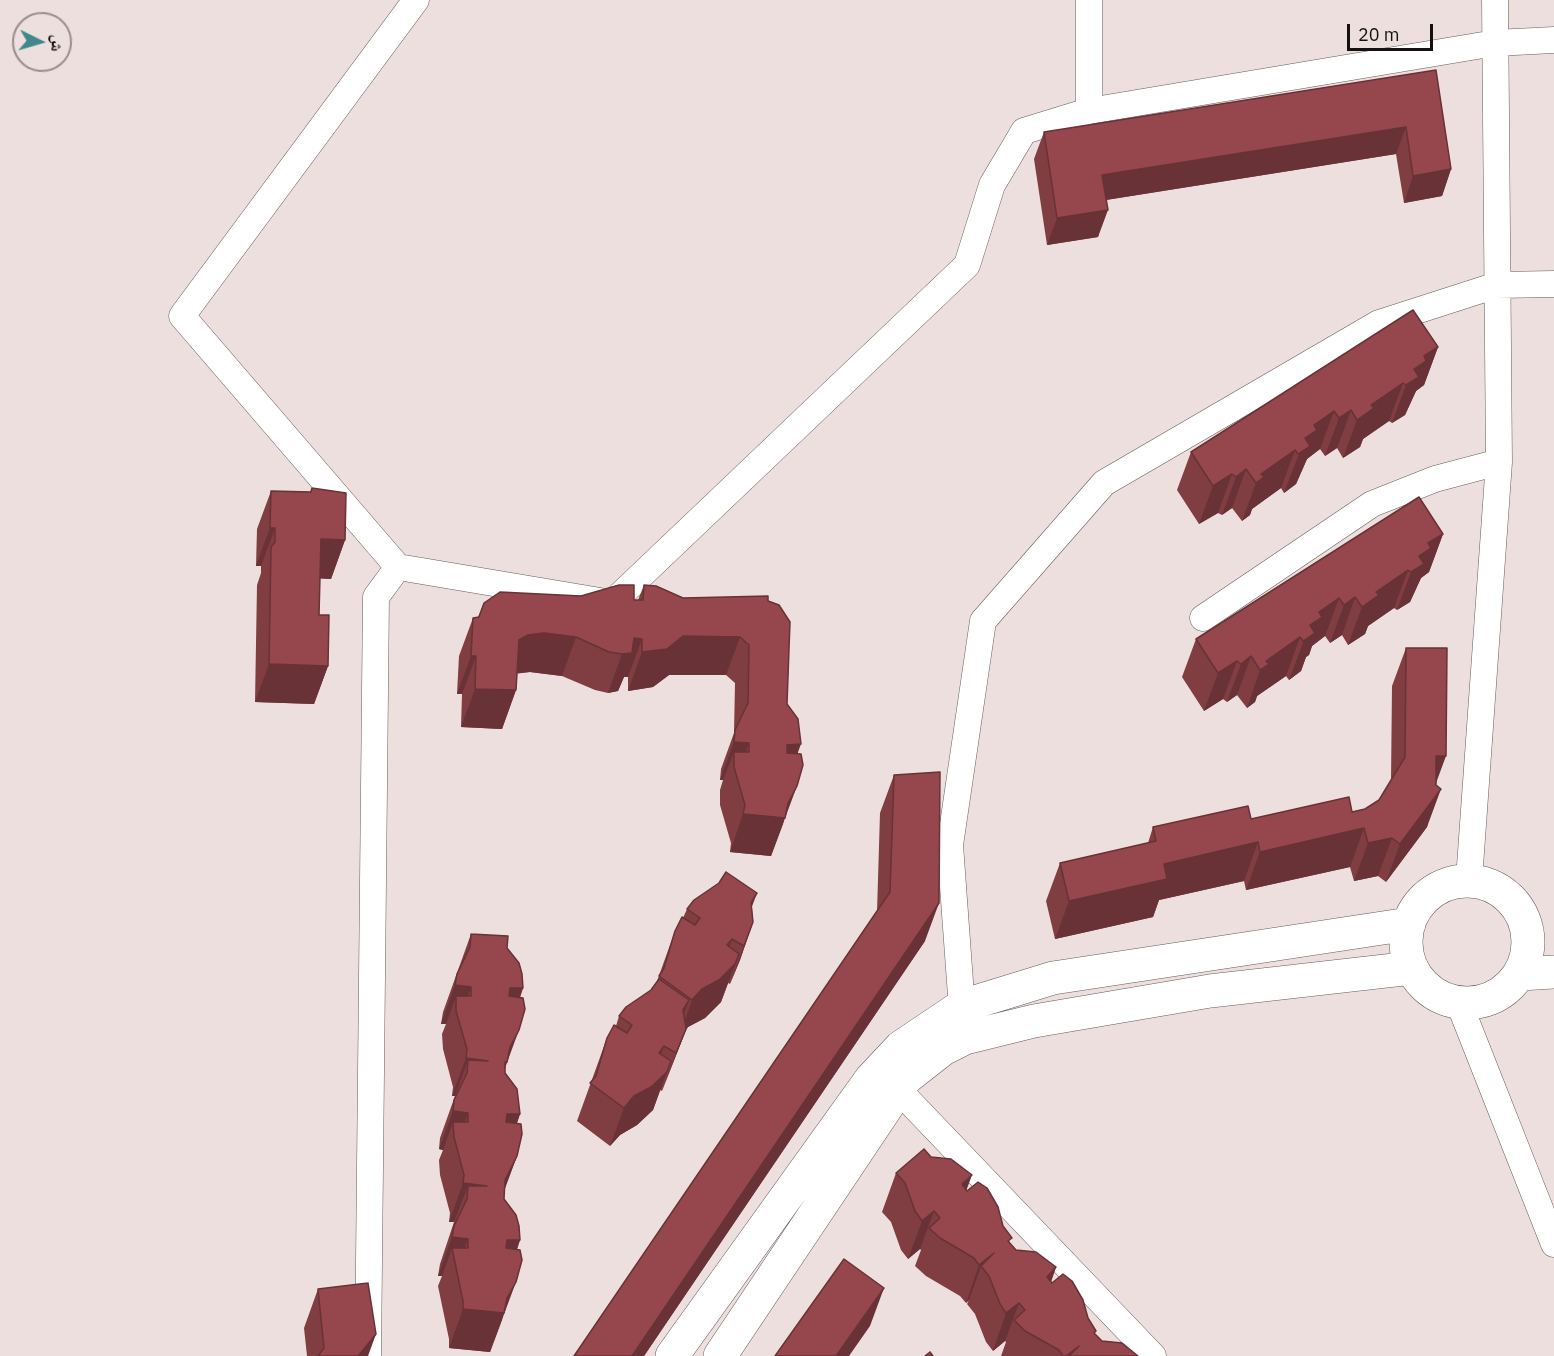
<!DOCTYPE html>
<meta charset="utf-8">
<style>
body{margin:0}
#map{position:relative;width:1554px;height:1356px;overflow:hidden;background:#eedfdf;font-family:"IBM Plex Sans","Noto Naskh Arabic",sans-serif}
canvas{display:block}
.north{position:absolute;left:12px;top:12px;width:60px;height:60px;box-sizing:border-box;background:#eedfdf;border:2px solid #988d8d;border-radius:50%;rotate:95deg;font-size:16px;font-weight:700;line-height:24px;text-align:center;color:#161111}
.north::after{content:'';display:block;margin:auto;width:21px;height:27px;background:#408889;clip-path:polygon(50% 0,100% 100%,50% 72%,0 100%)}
.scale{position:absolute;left:1347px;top:24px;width:86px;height:27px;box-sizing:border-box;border:3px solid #161111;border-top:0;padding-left:8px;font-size:18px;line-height:21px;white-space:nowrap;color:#161111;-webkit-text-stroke:4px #eedfdf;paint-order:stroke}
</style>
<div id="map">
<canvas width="1554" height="1356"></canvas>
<div class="north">ش</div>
<div class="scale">20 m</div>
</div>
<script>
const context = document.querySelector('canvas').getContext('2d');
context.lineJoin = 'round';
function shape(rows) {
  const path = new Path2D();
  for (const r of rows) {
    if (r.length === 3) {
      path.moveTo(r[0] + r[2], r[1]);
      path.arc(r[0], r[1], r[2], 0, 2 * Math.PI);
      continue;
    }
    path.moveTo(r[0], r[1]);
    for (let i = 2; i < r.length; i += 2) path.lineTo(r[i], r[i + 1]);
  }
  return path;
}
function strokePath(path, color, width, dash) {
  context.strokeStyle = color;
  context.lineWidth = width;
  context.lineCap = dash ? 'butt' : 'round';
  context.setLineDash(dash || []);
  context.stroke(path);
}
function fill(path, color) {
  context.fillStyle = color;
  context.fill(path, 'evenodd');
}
const street = shape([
 [1089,0,1089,111],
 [398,567,182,316,416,0],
 [1203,618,1372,504,1435,479,1499,462],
 [1469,880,1499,462,1495,0],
 [1459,1003,1554,1244],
 [963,1023,950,845,983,621,1104,483,1379,323,1497,285,1554,284],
 [886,1077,1153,1356],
 [368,1356,376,597,398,567,612,603,967,265,992,185,1024,131,1089,111,1495,43,1554,40]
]);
const secondary = shape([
 [1467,942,61],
 [1520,974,1554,972],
 [672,1356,871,1079,901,1047,962,1006,1053,978,1409,924],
 [720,1356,906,1078,943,1049,965,1038,1034,1021,1210,991,1412,968]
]);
const wall = shape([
 [1436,70,1451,169,1442,196,1404,203,1396,154,1106,200,1098,237,1047,245,1034,159,1044,132],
 [1438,347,1424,385,1416,391,1405,415,1392,423,1389,421,1363,439,1360,447,1343,458,1337,448,1325,456,1320,449,1307,459,1296,484,1284,493,1281,488,1252,509,1250,515,1242,521,1232,508,1222,515,1218,513,1199,524,1177,490,1191,452],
 [312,488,345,540,331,579,320,578,319,615,328,666,314,704,255,702,257,585,261,573,261,566,256,566,257,529,271,491,310,492],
 [1443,534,1429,572,1421,578,1410,602,1397,610,1394,608,1368,626,1365,634,1348,645,1342,635,1330,643,1325,636,1312,646,1309,655,1306,657,1301,671,1289,680,1286,676,1257,696,1255,702,1247,708,1237,695,1227,702,1223,699,1204,711,1182,677,1196,639],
 [644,585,683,598,768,601,787,704,798,753,783,824,771,856,730,852,731,843,720,805,720,790,723,780,720,780,721,769,734,733,735,683,726,675,669,675,653,687,628,691,628,677,624,677,618,691,608,693,595,690,562,676,530,672,517,673,516,690,502,729,461,727,462,694,457,694,459,656,473,618,478,617,484,603,638,600],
 [1406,648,1436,783,1427,827,1386,882,1378,876,1354,881,1350,867,1246,890,1244,881,1159,900,1153,917,1055,939,1046,901,1060,863,1148,843,1153,827,1352,812,1365,809,1379,800,1391,781,1392,686],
 [894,775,925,941,644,1356,574,1356,877,912,880,813],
 [752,908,753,922,740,960,730,984,728,983,721,1002,705,1018,688,1027,686,1030,662,1091,660,1090,653,1110,637,1125,620,1135,610,1146,577,1121,607,1038,616,1026,619,1016,651,990,656,984,675,931,683,918,687,909],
 [471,934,507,948,523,988,520,998,505,1070,505,1073,520,1114,517,1123,517,1156,504,1190,504,1199,520,1240,517,1250,502,1320,490,1352,449,1348,449,1339,438,1286,442,1276,438,1276,440,1264,454,1222,449,1222,450,1213,440,1175,439,1160,443,1150,439,1149,440,1138,455,1096,452,1096,453,1087,443,1049,442,1034,446,1024,441,1024,443,1012],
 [931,1157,1003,1226,1010,1243,1016,1250,1056,1267,1051,1282,1088,1318,1095,1334,1102,1341,1138,1356,1001,1356,1006,1342,1005,1341,993,1351,986,1342,975,1314,967,1304,969,1300,966,1303,960,1296,926,1276,915,1266,921,1250,920,1249,908,1259,901,1250,891,1222,882,1212,896,1173],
 [318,1289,368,1356,307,1356,304,1328]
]);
const shadedWall = shape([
 [1406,127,1396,154,1093,202,1102,175],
 [1451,169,1442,196,1404,203,1413,176],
 [1108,210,1098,237,1047,245,1057,218],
 [1438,347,1424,385,1416,391,1405,415,1392,423,1406,385,1414,369,1424,356],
 [1403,383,1389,421,1363,439,1360,447,1343,458,1357,420,1371,405],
 [1351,410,1337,448,1325,456,1339,418],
 [1334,411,1320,449,1307,459,1296,484,1284,493,1305,438,1314,425],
 [1295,450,1281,488,1252,509,1250,515,1242,521,1256,483,1261,474],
 [1246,469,1232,508,1222,515,1236,477],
 [1232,474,1218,513,1199,524,1213,486],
 [270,528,275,528,261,566,256,566],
 [1443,534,1429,572,1421,578,1410,602,1397,610,1411,572,1419,556,1428,543],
 [321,539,345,540,331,579,307,578],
 [1408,570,1394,608,1368,626,1365,634,1348,645,1362,607,1376,592],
 [1355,597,1342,635,1330,643,1344,605],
 [1339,598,1325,636,1312,646,1309,655,1306,657,1301,671,1289,680,1310,625,1319,612],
 [544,633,576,637,562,676,530,672,514,674,519,640,528,635],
 [683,636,740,637,726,675,669,675,653,687,628,691,642,652],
 [1300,637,1286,676,1257,696,1255,702,1247,708,1260,670,1266,661],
 [634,638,642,639,628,677,624,677,618,691,608,693,622,654],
 [471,656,476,656,462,694,457,694],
 [1251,656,1237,695,1227,702,1241,664],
 [1237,661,1223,699,1204,711,1218,673],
 [269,664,328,666,314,704,255,702],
 [475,689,516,690,502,729,461,727],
 [734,742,749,743,737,777,734,752,723,780,720,780],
 [801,744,787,782,774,783,787,745],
 [1436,756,1446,756,1432,794],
 [797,786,771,856,730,852,743,814,788,803],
 [1441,789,1427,827,1386,882,1400,844],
 [1364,828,1350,867,1246,890,1260,852],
 [1392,838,1378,876,1354,881,1368,843],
 [1258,842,1244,881,1159,900,1153,917,1055,939,1069,901,1164,864],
 [757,893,743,931,751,903],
 [939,903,925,941,644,1356,632,1356],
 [753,922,740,960,730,984,744,946],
 [732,939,718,977,739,954,721,1002,705,1018,688,1027,686,1030,662,1091,676,1053,678,1039,692,1000],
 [455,985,471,987,459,1021,456,996,446,1024,441,1024],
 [510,988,523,988,509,1027,496,1026],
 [689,1000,675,1038,683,1010],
 [519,1030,505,1068,493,1100,510,1047],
 [664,1046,650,1084,671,1061,653,1110,637,1125,620,1135,610,1146,624,1108],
 [466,1058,488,1061,467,1073,468,1060,455,1096,452,1096],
 [453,1111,468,1113,456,1146,453,1122,443,1150,439,1149],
 [507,1114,520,1114,507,1152,493,1152],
 [517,1156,503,1194,505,1180],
 [972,1175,958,1213,962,1184],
 [463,1183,487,1186,467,1199,468,1186,454,1222,449,1222],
 [934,1211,920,1249,908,1259,922,1221],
 [452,1237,468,1239,457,1270,452,1248,442,1276,438,1276],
 [507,1240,520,1240,506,1278,493,1278],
 [994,1253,981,1266,969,1300,966,1303,979,1265],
 [1056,1267,1043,1305,1047,1277],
 [516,1282,490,1352,449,1348,463,1309,507,1298],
 [884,1288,870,1326,849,1356,836,1356],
 [1019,1303,1005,1341,993,1351,1006,1313],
 [376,1334,368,1356,358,1356]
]);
const building = shape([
 [1436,70,1451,169,1413,176,1406,127,1102,175,1108,210,1057,218,1044,132,1436,70],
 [1413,310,1438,347,1424,356,1426,361,1414,369,1419,377,1406,385,1403,383,1371,405,1374,408,1357,420,1351,410,1339,418,1334,411,1314,425,1317,430,1305,438,1310,446,1298,454,1295,450,1261,474,1264,477,1256,483,1246,469,1236,477,1232,474,1213,486,1191,452,1413,310],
 [312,488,346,493,345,540,321,539,319,615,329,615,328,666,269,664,271,547,275,542,275,528,270,528,271,491,311,492,312,488],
 [1419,497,1443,534,1428,543,1431,548,1419,556,1424,564,1411,572,1408,570,1376,592,1379,595,1362,607,1355,597,1344,605,1339,598,1319,612,1322,617,1310,625,1315,633,1303,641,1300,637,1266,661,1269,664,1260,670,1251,656,1241,664,1237,661,1218,673,1196,639,1419,497],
 [619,585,634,585,634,600,643,600,644,585,656,586,683,598,768,596,768,601,779,605,790,622,787,704,798,719,801,744,787,745,787,753,801,754,803,765,797,786,788,803,785,818,743,814,745,805,734,767,734,752,749,752,749,743,734,742,735,730,748,703,749,645,740,637,683,636,667,649,642,652,642,639,634,638,632,653,622,654,609,652,576,637,544,633,528,635,519,640,516,690,475,689,476,656,471,656,473,618,479,617,484,603,500,592,581,596,619,585],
 [1406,648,1447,648,1446,756,1436,756,1436,785,1441,789,1400,844,1392,838,1368,843,1364,828,1260,852,1258,842,1164,864,1167,879,1069,901,1060,863,1156,841,1153,827,1248,806,1251,819,1349,797,1352,812,1365,809,1379,800,1405,757,1406,648],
 [940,772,939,903,632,1356,574,1356,890,892,894,775,940,772],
 [726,872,757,893,751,903,753,922,744,946,732,939,727,945,739,954,735,964,719,980,702,989,692,1000,659,976,664,968,675,931,682,917,695,925,700,918,687,909,694,900,719,883,726,872],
 [471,934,508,936,507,948,519,963,522,974,523,988,510,988,509,996,523,998,525,1009,519,1030,510,1047,507,1062,505,1062,505,1073,517,1089,520,1114,507,1114,506,1122,521,1124,522,1134,517,1156,505,1180,504,1199,516,1215,519,1226,520,1240,507,1240,506,1248,520,1250,522,1260,516,1282,507,1298,504,1313,463,1309,463,1301,452,1248,468,1248,468,1239,452,1237,454,1226,467,1199,468,1186,487,1186,463,1183,464,1175,454,1137,453,1122,468,1122,468,1113,453,1111,454,1100,467,1073,468,1060,488,1061,466,1058,467,1049,456,1011,456,996,471,996,471,987,455,985,457,974,470,947,471,934],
 [659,979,689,1000,683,1010,686,1029,676,1053,664,1046,659,1053,671,1061,667,1072,651,1087,634,1096,624,1108,590,1083,596,1076,607,1038,614,1025,627,1033,632,1025,619,1016,626,1007,651,990,659,979],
 [924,1149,931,1157,951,1159,972,1175,962,1184,967,1191,978,1182,987,1188,998,1207,1003,1226,1012,1238,1008,1241,1016,1250,1036,1252,1056,1267,1047,1277,1052,1283,1063,1274,1072,1281,1083,1300,1088,1318,1096,1331,1094,1333,1102,1341,1122,1343,1138,1356,1069,1356,1079,1346,1066,1356,1063,1356,1059,1350,1025,1331,1014,1320,1025,1310,1019,1303,1006,1313,1000,1304,989,1276,981,1266,994,1253,979,1265,974,1258,940,1238,929,1228,940,1218,934,1211,922,1221,915,1211,905,1183,896,1173,924,1149],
 [844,1259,884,1288,836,1356,775,1356,844,1259],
 [368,1283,376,1334,359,1355,360,1356,318,1356,324,1348,318,1289,368,1283],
 [930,1352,933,1356,925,1356,930,1352]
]);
strokePath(street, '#675b5b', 27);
strokePath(secondary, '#675b5b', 34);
strokePath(street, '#fff', 26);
strokePath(secondary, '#fff', 33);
fill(wall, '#803d42');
fill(shadedWall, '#683236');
fill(building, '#95474d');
strokePath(building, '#683236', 1.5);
</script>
